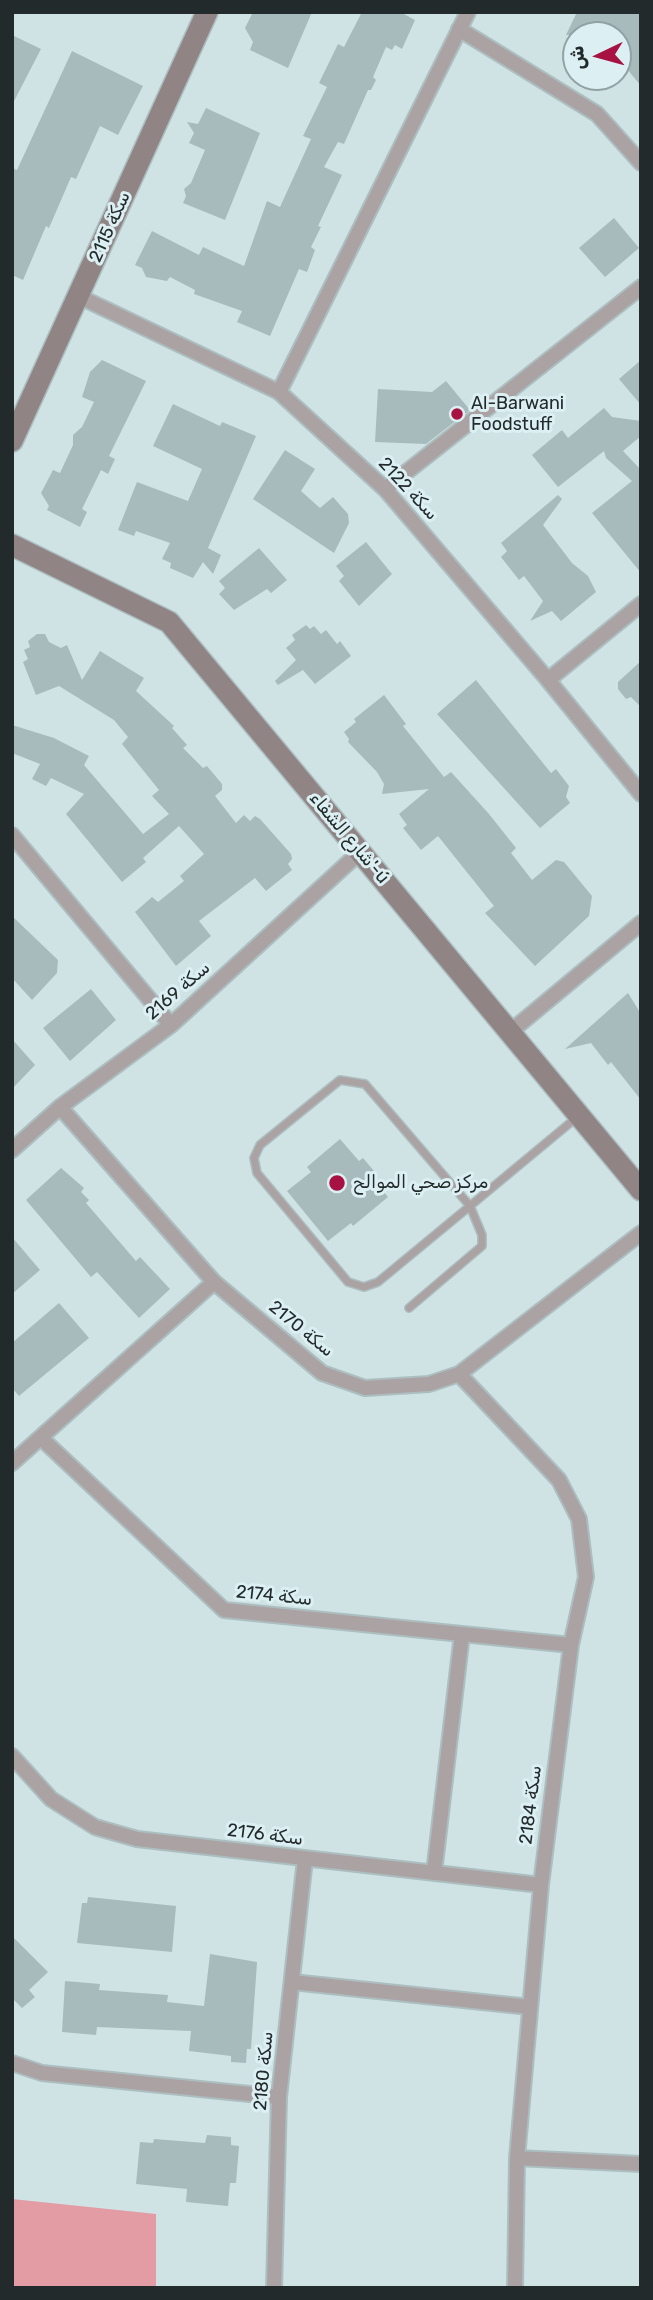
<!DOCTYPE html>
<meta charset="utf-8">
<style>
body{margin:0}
#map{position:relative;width:653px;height:2300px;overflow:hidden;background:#cfe3e5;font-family:Rubik,Cairo,sans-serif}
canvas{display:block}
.frame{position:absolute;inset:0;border:14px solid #232a2b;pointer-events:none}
.north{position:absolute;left:562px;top:21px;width:70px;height:70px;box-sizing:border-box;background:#dcf0f3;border:2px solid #92a1a3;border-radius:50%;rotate:265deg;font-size:19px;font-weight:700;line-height:28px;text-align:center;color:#232a2b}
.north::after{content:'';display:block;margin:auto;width:24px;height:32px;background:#a81243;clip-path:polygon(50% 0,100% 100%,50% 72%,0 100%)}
</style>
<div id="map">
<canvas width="653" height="2300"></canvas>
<div class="frame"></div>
<div class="north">ش</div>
</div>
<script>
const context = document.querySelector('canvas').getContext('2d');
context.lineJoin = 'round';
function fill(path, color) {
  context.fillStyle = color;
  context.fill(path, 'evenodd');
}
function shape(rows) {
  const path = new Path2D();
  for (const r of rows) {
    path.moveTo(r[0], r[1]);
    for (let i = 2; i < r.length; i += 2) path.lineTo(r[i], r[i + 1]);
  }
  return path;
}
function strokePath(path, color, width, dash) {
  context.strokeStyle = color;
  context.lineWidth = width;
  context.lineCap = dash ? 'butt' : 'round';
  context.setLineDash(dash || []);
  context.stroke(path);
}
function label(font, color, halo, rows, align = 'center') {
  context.font = font + ' Rubik,Cairo,sans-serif';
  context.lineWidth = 6;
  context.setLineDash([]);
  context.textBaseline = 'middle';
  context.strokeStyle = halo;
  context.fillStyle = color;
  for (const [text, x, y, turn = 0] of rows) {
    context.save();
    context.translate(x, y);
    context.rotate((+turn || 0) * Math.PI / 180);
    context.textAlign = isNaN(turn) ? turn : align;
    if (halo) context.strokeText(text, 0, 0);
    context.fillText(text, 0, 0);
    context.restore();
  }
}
const green = shape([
 [12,2199,156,2214,156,2288,12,2288]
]);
const building = shape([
 [253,12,312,12,288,68,250,50,253,42,245,28],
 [362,12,400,12,415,20,402,49,395,45,392,50,386,47,373,77,376,80,371,90,368,90,344,144,338,142,324,167,342,175,318,226,321,227,311,247,315,250,307,272,299,269,270,336,237,322,242,311,194,294,195,290,170,277,167,281,146,277,142,268,135,265,152,231,199,255,203,247,244,266,267,201,280,207,311,139,303,136,327,87,319,83,338,44,344,47],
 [577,12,641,12,641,86,618,58,618,35,566,35],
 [12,35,41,49,12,105],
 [72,51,143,86,118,135,100,126,76,179,71,177,49,228,46,226,23,280,12,275,12,168,17,170],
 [206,108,260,133,225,220,183,203,186,196,184,189,191,183,205,150,189,143,194,133,187,122,198,124],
 [614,218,639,248,605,277,579,248],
 [102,360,146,381,109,456,115,459,108,474,101,470,82,509,87,512,80,527,47,510,49,506,41,493,53,470,60,473,73,445,73,435,82,427,94,402,82,397,90,372],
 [641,360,641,405,619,379],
 [446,381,470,410,426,444,375,442,378,389,432,392],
 [173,404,220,426,222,422,256,436,208,548,221,555,213,574,203,562,193,578,170,568,171,563,162,559,170,543,136,531,134,536,118,530,137,482,188,501,202,469,153,446],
 [604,408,612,417,641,421,641,436,623,451,641,470,641,573,592,513,632,481,606,458,604,451,558,487,532,455,562,430,568,438],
 [285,450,315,469,301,491,320,508,333,497,348,514,349,523,334,553,253,499],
 [558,495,562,499,543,525,572,563,588,576,596,592,561,621,552,611,530,621,543,601,524,576,519,580,501,557,507,551,501,543],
 [366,542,392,574,359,606,339,581,344,576,336,566],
 [259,548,287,580,271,593,267,589,234,610,219,594,225,588,219,581],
 [306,625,310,629,314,626,321,634,326,630,337,644,340,641,351,656,315,684,303,670,278,685,275,681,296,660,286,648,295,640,292,635],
 [37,634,45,634,49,642,61,648,67,645,82,680,100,651,144,678,136,691,174,726,172,728,187,745,183,748,203,768,207,766,222,784,222,790,215,796,236,823,244,815,250,821,255,816,260,819,291,854,292,859,288,864,292,870,266,891,255,878,199,921,211,936,176,966,135,912,152,897,158,902,184,881,180,876,204,854,179,826,143,858,146,862,122,882,66,814,84,794,51,778,46,786,32,779,40,764,12,753,12,725,54,738,89,756,84,765,143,834,169,814,152,796,159,790,122,744,128,737,114,720,59,686,36,695,23,662,28,659,24,650,30,647,28,641],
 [641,661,641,707,631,697,626,699,618,689,618,682],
 [476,680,551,773,556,769,569,786,566,797,570,803,540,828,437,714],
 [384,695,406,724,403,726,444,777,451,772,489,814,516,848,511,853,532,880,556,860,564,862,592,896,589,916,535,966,485,913,494,906,438,836,421,850,403,828,407,825,399,814,429,789,382,794,384,784,377,772,348,742,349,739,344,732,356,722,354,719],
 [12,916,58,960,57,973,32,1000,12,978],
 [91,989,116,1020,70,1061,43,1028],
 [628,993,641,1014,641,1100,611,1062,608,1065,591,1043,565,1049],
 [12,1039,35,1065,12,1089],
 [340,1139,359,1161,363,1158,374,1171,369,1174,388,1197,353,1226,351,1223,328,1241,287,1191,311,1172,307,1167],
 [61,1168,84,1188,81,1192,89,1200,86,1203,136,1261,140,1257,170,1289,139,1318,97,1272,91,1277,26,1200],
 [12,1237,40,1270,12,1294],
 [59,1303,89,1338,19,1396,12,1388,12,1343],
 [88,1897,176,1906,172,1952,77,1943,82,1903,87,1903],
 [12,1936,48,1972,29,1990,35,1997,22,2008,12,1998],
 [210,1954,257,1962,251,2049,247,2049,246,2063,231,2062,231,2056,189,2051,191,2031,97,2027,96,2035,62,2032,65,1981,100,1984,99,1990,168,1995,167,2002,204,2006],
 [207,2135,231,2137,231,2145,239,2146,236,2183,230,2183,228,2206,186,2202,187,2189,136,2184,140,2142,153,2143,154,2139,205,2143]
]);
const lane = shape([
 [409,1308,482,1246,482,1235,470,1206,365,1084,340,1080,260,1145,254,1158,257,1173,348,1282,364,1287,378,1282,470,1206,576,1118]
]);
const street = shape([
 [459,29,597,114,641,163],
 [78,296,279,392,385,489,548,680,641,794],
 [279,392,468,12],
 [385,489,641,287],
 [548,680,641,604],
 [12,835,171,1025],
 [510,1032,641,923],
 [60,1107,214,1282,322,1373,365,1388,429,1384,459,1374,641,1233],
 [12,1150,60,1107,171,1025,360,852],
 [459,1374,559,1480,579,1519,586,1577,571,1645,541,1885,517,2158,515,2288],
 [41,1438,224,1610,571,1645],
 [12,1463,214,1282],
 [12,1756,51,1799,95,1827,137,1839,541,1885],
 [434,1873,462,1634],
 [292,1982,530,2007],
 [12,2063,42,2073,279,2097],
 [517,2158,641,2164],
 [274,2288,279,2097,305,1859]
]);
const secondary = shape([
 [12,441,207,12],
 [12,545,169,622,641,1190]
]);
const markers = [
 [457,414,7,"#a81243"],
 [337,1183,9,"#a81243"]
];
const streetNames = [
 ["سكة 2115",110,227,-66],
 ["سكة 2122",408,489,47],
 ["شارع الشفاء'-ú",349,838,50],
 ["سكة 2169",178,991,-41],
 ["سكة 2170",301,1329,39],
 ["سكة 2174",274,1596,6],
 ["سكة 2184",531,1805,-83],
 ["سكة 2176",265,1835,7],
 ["سكة 2180",264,2071,-85]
];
const poiNames = [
 ["Al-Barwani",471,404],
 ["Foodstuff",471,425],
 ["مركز صحي الموالح",353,1183]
];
fill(green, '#e39ba4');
fill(building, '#a7bbbd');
strokePath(lane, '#adbec0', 10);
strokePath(street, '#adbec0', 18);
strokePath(secondary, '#adbec0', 24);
strokePath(lane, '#aaa2a3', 7);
strokePath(street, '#aaa2a3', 14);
strokePath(secondary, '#908485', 21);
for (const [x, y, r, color] of markers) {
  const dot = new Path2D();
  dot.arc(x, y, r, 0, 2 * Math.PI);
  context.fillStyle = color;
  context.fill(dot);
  strokePath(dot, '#dcf0f3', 2.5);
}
label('18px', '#232a2b', '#dcf0f3', streetNames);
label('18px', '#232a2b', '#dcf0f3', poiNames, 'left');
</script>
